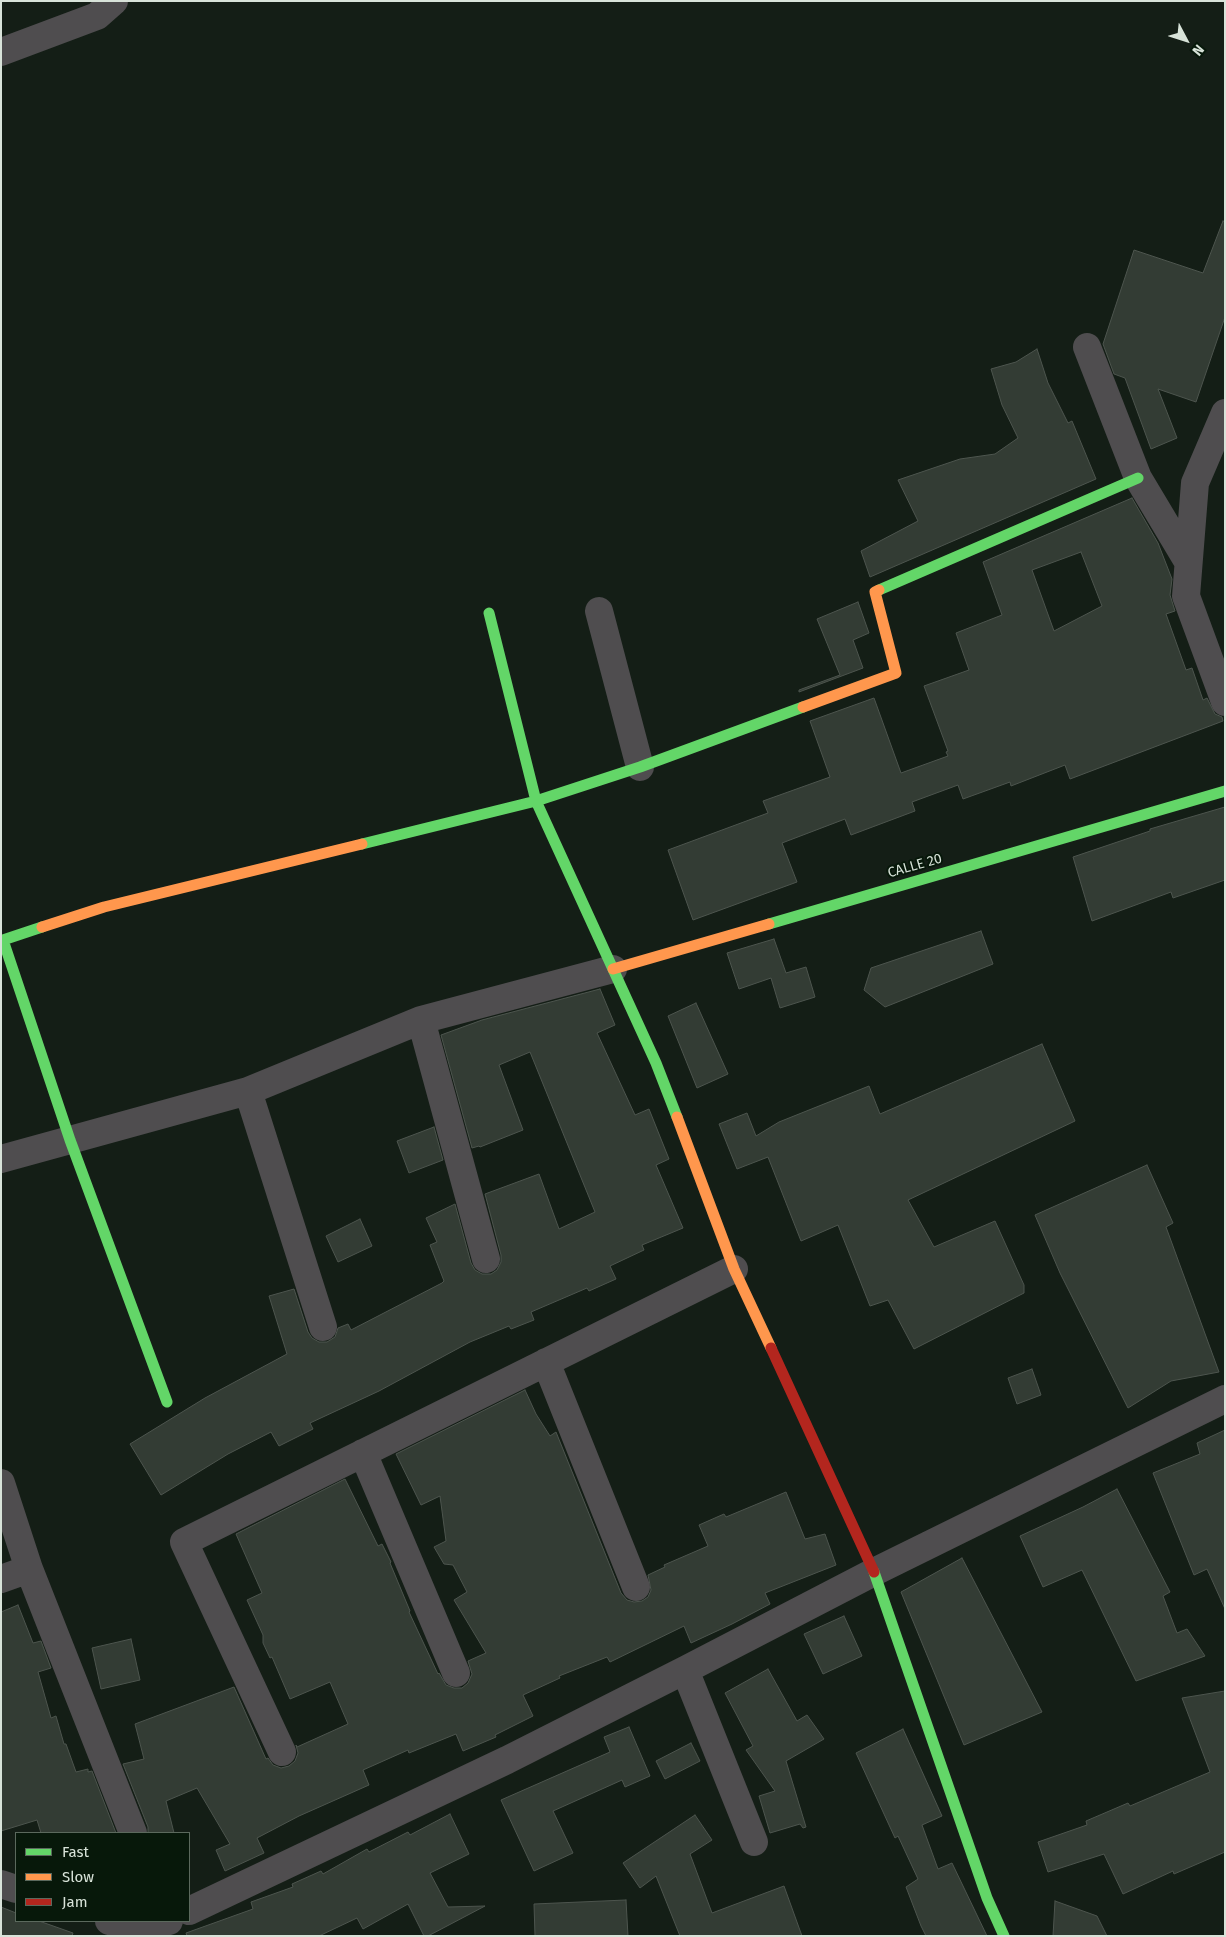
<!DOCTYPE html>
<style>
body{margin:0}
#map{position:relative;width:1226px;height:1937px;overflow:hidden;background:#141e16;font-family:"Fira Sans",sans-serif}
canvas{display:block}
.frame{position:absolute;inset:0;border:2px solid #d8e3d9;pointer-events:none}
.legend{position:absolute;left:15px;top:1832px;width:175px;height:90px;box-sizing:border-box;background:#07180a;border:1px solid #5b695d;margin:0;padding:6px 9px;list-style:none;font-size:15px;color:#d8e3d9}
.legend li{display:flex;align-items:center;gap:10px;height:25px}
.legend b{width:25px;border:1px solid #5b695d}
.north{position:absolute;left:1161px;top:15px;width:50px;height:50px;-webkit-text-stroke:4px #07180a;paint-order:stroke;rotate:130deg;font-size:14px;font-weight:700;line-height:20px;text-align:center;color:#d8e3d9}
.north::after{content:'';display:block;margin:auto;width:18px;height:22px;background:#d8e3d9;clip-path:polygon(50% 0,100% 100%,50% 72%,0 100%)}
</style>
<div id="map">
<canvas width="1226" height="1937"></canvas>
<div class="frame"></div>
<ul class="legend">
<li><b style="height:6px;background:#63d668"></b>Fast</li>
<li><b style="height:6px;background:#ff974d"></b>Slow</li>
<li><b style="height:6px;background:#b3261e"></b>Jam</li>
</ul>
<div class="north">N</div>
</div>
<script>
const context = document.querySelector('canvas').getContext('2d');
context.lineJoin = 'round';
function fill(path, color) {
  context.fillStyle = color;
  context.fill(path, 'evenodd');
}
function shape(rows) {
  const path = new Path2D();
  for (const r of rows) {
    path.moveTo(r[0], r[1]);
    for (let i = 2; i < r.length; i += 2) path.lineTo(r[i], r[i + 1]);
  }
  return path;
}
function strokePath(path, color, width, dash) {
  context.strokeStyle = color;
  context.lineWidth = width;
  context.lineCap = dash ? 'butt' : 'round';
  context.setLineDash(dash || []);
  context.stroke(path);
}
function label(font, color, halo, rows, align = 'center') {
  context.font = font + ' "Fira Sans",sans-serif';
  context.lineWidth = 4;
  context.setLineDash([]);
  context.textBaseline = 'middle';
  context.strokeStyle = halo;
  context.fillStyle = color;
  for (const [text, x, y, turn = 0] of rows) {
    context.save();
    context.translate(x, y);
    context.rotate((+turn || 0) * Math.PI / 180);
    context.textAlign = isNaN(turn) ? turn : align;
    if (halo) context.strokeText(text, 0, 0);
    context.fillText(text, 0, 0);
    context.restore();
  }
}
const building = shape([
 [1223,221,1225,222,1225,317,1196,402,1158,389,1177,438,1151,449,1125,378,1114,374,1103,344,1134,250,1203,273,1223,221],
 [1037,349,1048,383,1068,423,1072,421,1096,479,870,577,861,551,918,521,898,480,960,459,995,454,1018,438,1002,405,991,369,1016,362,1037,349],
 [1132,498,1158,543,1172,579,1170,595,1175,611,1166,614,1186,670,1192,668,1203,700,1207,698,1215,714,1222,717,1223,721,1070,779,1065,765,1011,786,1010,782,963,799,958,785,912,802,915,811,851,835,845,819,782,843,797,882,693,920,668,850,768,813,763,801,830,777,810,721,874,698,901,773,948,756,946,752,948,751,924,686,969,670,956,633,1002,615,983,562,1132,498],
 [1081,552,1102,606,1054,631,1032,570,1081,552],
 [858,602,869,633,853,640,863,668,799,692,799,690,840,675,817,619,858,602],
 [1225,807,1225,880,1173,898,1171,892,1092,921,1073,857,1150,831,1150,829,1225,807],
 [981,931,993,964,885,1007,864,990,871,968,981,931],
 [774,939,786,973,806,967,815,997,780,1008,771,978,739,989,727,953,774,939],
 [600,989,615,1025,597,1033,635,1115,649,1109,669,1159,656,1165,683,1228,642,1245,644,1250,610,1266,616,1279,589,1291,587,1288,531,1312,534,1320,511,1329,509,1326,470,1342,379,1391,310,1423,313,1429,279,1446,271,1432,228,1454,161,1495,130,1444,205,1398,287,1354,269,1296,294,1289,308,1332,312,1338,319,1342,327,1342,335,1337,338,1328,348,1324,351,1330,442,1283,444,1281,430,1245,437,1242,426,1218,455,1204,471,1263,475,1270,482,1274,491,1274,497,1270,501,1262,501,1255,485,1194,539,1174,559,1229,595,1212,530,1052,499,1065,523,1130,480,1147,479,1146,472,1148,441,1035,482,1020,600,989],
 [696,1003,728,1074,697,1088,668,1016,696,1003],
 [1042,1044,1075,1121,908,1200,934,1247,995,1221,1024,1285,1024,1293,914,1349,888,1300,870,1306,838,1225,801,1241,768,1157,737,1169,719,1124,747,1113,756,1136,779,1122,869,1086,880,1114,1042,1044],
 [434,1127,443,1160,409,1173,397,1141,434,1127],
 [1147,1165,1173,1223,1166,1227,1219,1372,1171,1381,1128,1408,1060,1273,1035,1215,1147,1165],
 [360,1219,372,1246,338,1262,326,1236,360,1219],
 [1032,1369,1041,1395,1017,1404,1008,1378,1032,1369],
 [525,1390,536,1414,550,1436,556,1432,621,1593,627,1600,634,1602,642,1601,648,1597,651,1590,648,1575,665,1567,664,1565,708,1546,699,1525,724,1514,726,1517,786,1492,805,1539,825,1534,836,1565,765,1593,770,1604,732,1624,691,1643,684,1626,610,1662,607,1657,559,1676,560,1678,523,1695,533,1716,495,1735,496,1737,463,1751,456,1734,409,1753,408,1750,363,1770,369,1785,299,1816,257,1838,264,1853,225,1871,216,1850,230,1844,197,1788,166,1801,174,1833,148,1833,148,1827,123,1764,144,1759,135,1724,234,1687,266,1759,268,1758,273,1765,281,1768,289,1766,295,1761,298,1753,296,1745,297,1747,348,1724,330,1682,290,1699,272,1657,270,1658,263,1643,263,1635,247,1600,262,1593,236,1534,345,1479,378,1546,382,1544,391,1562,390,1563,410,1611,409,1612,438,1674,439,1673,446,1685,454,1688,462,1688,468,1683,472,1674,468,1661,486,1653,454,1600,467,1592,453,1565,444,1564,434,1547,446,1541,440,1496,421,1505,396,1454,525,1390],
 [1225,1430,1225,1609,1207,1569,1194,1575,1153,1473,1200,1454,1197,1443,1225,1430],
 [1117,1489,1170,1592,1163,1596,1177,1633,1187,1629,1205,1656,1136,1681,1082,1570,1043,1587,1020,1536,1083,1507,1117,1489],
 [962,1558,1042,1712,964,1745,901,1592,962,1558],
 [18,1605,33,1643,41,1641,51,1668,38,1672,51,1718,56,1716,64,1744,66,1744,76,1772,88,1769,88,1772,92,1771,116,1833,41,1833,37,1820,1,1831,1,1612,18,1605],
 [844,1616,862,1656,823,1674,804,1634,844,1616],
 [131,1639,140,1680,101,1689,92,1648,131,1639],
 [768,1669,797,1721,807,1715,824,1739,786,1761,806,1827,803,1828,800,1824,770,1833,759,1796,775,1791,746,1750,753,1746,725,1693,768,1669],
 [1225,1691,1225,1852,1174,1874,1173,1871,1123,1894,1104,1854,1048,1872,1038,1842,1087,1825,1086,1821,1128,1803,1130,1806,1210,1772,1182,1698,1225,1691],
 [629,1727,650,1776,625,1787,622,1780,553,1811,573,1853,534,1871,501,1800,610,1752,604,1737,629,1727],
 [903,1729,942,1816,922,1825,938,1869,952,1863,987,1936,926,1936,921,1926,906,1887,918,1879,898,1836,895,1838,856,1753,903,1729],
 [691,1743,700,1761,665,1779,656,1761,691,1743],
 [450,1814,469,1854,430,1873,448,1907,485,1906,428,1936,424,1936,408,1904,363,1929,357,1918,319,1936,187,1936,186,1933,253,1909,251,1902,293,1887,292,1884,321,1871,323,1874,367,1849,369,1852,408,1832,410,1835,450,1814],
 [695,1815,712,1840,690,1854,712,1913,784,1886,802,1936,680,1936,656,1876,640,1888,623,1863,695,1815],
 [626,1900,628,1936,535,1936,534,1904,626,1900],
 [1055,1901,1097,1916,1107,1936,1053,1936,1055,1901],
 [1,1907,16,1913,16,1921,39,1921,73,1933,72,1936,1,1936,1,1907]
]);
const street = shape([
 [1,52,97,16,114,1],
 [1087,347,1138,478,1187,560],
 [1225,413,1195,483,1186,596,1225,702],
 [599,611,640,767],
 [421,1020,486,1259],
 [248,1091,323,1327],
 [1,1159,248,1091,421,1020,613,969],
 [546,1362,636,1587],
 [363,1453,456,1673],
 [1,1483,29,1569,133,1833],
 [1,1579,29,1569],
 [685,1670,754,1842],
 [282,1752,184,1542,734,1269],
 [1,1884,16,1889],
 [189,1911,507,1760,685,1670,874,1572,1225,1399],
 [109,1921,140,1929,169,1921]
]);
const fast = shape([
 [879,590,1138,478],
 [489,613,536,801,656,1063,677,1117],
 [362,844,536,801,640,767,803,707],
 [769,924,1225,791],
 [42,927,3,940,70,1140,167,1402],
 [874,1572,987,1898,1004,1936]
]);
const slow = shape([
 [803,707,896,673,875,592,879,590],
 [42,927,104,907,362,844],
 [613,969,769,924],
 [677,1117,734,1269,771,1348]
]);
const jam = shape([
 [771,1348,874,1572]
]);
const streetNames = [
 ["CALLE 20",915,866,-16]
];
fill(building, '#333c34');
strokePath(building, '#4d554e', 1);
strokePath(street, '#4f4d4f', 28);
strokePath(fast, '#63d668', 11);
strokePath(slow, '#ff974d', 11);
strokePath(jam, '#b3261e', 11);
label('14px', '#d8e3d9', '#07180a', streetNames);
</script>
